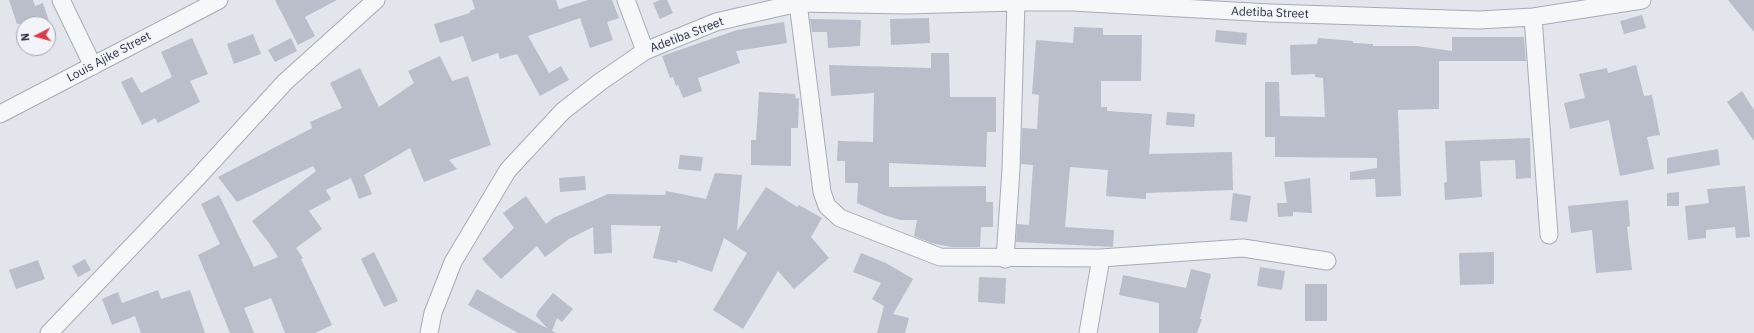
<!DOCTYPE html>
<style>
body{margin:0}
#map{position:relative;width:1754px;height:333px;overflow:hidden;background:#e2e5ec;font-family:"IBM Plex Sans",sans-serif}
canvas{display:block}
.north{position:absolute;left:16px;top:16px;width:40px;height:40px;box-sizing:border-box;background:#f2f4f9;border:1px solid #a1a6b1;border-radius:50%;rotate:264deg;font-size:11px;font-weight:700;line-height:16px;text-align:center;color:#283146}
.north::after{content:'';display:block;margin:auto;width:14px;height:18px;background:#db3c4a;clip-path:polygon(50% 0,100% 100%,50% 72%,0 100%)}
</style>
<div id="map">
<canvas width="1754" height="333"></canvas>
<div class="north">N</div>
</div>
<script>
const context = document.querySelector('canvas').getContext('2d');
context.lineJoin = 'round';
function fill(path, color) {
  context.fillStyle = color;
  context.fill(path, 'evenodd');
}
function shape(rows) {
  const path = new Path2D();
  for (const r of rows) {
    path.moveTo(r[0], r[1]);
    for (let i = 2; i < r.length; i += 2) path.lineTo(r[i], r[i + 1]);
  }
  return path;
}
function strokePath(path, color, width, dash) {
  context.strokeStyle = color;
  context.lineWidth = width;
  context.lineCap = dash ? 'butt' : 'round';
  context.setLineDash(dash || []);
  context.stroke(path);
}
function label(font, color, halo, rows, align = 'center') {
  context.font = font + ' "IBM Plex Sans",sans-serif';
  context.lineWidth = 3;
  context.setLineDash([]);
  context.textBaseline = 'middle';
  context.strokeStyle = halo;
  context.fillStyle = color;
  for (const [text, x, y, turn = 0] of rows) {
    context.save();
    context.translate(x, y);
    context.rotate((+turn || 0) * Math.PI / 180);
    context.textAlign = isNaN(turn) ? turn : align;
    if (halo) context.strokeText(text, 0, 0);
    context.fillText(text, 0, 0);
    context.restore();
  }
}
const building = shape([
 [9,0,33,0,35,6,43,3,50,24,17,24],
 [275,0,337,0,305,17,315,36,298,45],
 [472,0,556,0,559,9,588,0,612,0,619,18,607,22,613,40,590,48,580,18,528,36,549,73,561,66,569,80,540,96,517,54,500,59,498,53,472,62,463,36,440,43,434,24,470,13,470,11,475,9],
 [660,0,667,0,673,13,660,19,653,3],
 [1728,0,1754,0,1754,32],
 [1642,15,1646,28,1624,34,1620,21],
 [929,18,930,43,891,45,890,19],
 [810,19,861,20,860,46,828,48,827,32,812,32],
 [784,22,787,43,736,51,740,63,698,78,702,91,683,98,678,85,676,86,673,77,670,78,662,56,737,30],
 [1074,27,1103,28,1103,35,1142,35,1141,81,1101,81,1101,107,1107,107,1107,111,1152,114,1149,154,1232,152,1233,190,1146,193,1146,199,1106,196,1108,170,1070,167,1065,227,1114,230,1113,247,1016,242,1017,224,1029,225,1033,165,1021,164,1022,132,1022,128,1037,129,1039,95,1032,94,1036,40,1073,43],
 [1216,30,1247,33,1246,45,1215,42],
 [253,34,261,54,234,64,227,44],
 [1452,37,1524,37,1526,61,1439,61,1439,109,1398,110,1401,196,1376,197,1375,179,1350,180,1350,172,1377,168,1377,158,1275,157,1275,137,1265,137,1265,82,1279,82,1280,116,1325,117,1323,78,1315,77,1315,74,1291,75,1290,45,1317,44,1318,38,1353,41,1353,43,1373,44,1373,46,1417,46,1452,51],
 [192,38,208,74,190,81,200,102,158,123,155,118,142,125,121,82,132,77,141,93,172,77,161,52],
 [291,38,297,51,275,62,268,50],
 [931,53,949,53,950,97,996,97,996,132,987,132,986,167,889,163,889,187,986,186,986,202,993,202,993,227,981,227,980,247,951,247,931,243,914,236,917,220,900,220,884,215,857,203,858,183,845,183,845,161,837,161,838,141,873,142,874,93,831,96,829,65,931,68],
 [440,56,452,81,468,76,491,145,449,160,457,169,424,182,410,148,364,175,372,194,359,199,351,178,326,190,331,199,309,211,322,229,296,248,303,258,301,259,332,325,315,333,285,333,271,298,244,308,254,333,230,333,198,255,220,244,201,204,219,195,254,267,278,257,269,243,252,221,316,171,313,166,237,202,218,177,312,128,310,122,342,108,330,83,360,68,379,107,414,83,408,71],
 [1636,65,1644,96,1652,95,1660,135,1647,137,1654,169,1620,176,1609,120,1570,129,1564,103,1585,98,1579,74,1607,68,1608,73],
 [1742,91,1754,110,1754,141,1727,102],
 [759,92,795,94,796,99,799,98,798,128,791,128,791,166,751,165,751,140,756,140],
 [1167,112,1195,114,1194,127,1166,125],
 [1530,138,1531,178,1516,179,1515,160,1480,161,1482,197,1445,200,1444,183,1447,182,1445,141],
 [1718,149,1720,165,1667,174,1667,158],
 [680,155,703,157,701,171,678,169],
 [715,173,742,175,737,231,766,187,797,207,799,205,822,218,811,237,829,258,794,289,778,271,743,329,713,310,747,253,724,238,712,272,678,260,677,263,653,258,661,226,611,225,612,253,594,254,593,227,569,239,545,257,537,246,501,279,482,259,514,228,503,213,526,196,546,224,553,218,608,194,665,195,666,191,706,199],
 [585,176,586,190,560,192,559,178],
 [1310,178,1312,213,1293,212,1293,216,1278,217,1277,203,1287,203,1284,182],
 [1745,186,1750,237,1736,238,1735,227,1706,230,1706,238,1688,240,1685,206,1709,203,1707,189],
 [1679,192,1679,206,1667,206,1667,193],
 [1233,193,1251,196,1247,222,1230,220],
 [1628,200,1630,226,1627,227,1632,270,1596,273,1592,230,1571,233,1568,206],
 [374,252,398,301,384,307,361,259],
 [1494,252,1494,284,1460,285,1459,253],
 [861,253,886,263,913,279,893,314,909,318,905,333,877,333,884,306,872,299,881,283,853,272],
 [85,259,91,270,78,277,72,266],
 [38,260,45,279,16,289,9,270],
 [1260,267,1285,271,1282,290,1257,286],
 [1191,269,1211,274,1200,319,1202,319,1197,333,1159,333,1159,303,1119,295,1123,275,1186,288],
 [979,277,1006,278,1005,304,978,302],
 [1305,284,1327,284,1327,321,1305,321],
 [477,289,548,329,536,316,538,311,553,293,573,309,562,322,557,318,552,331,556,333,518,333,468,305],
 [158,290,161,299,190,290,205,333,141,333,135,316,112,325,102,299,118,292,122,303]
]);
const minor = shape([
 [61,0,93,66],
 [626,0,645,51],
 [798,3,822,192,827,206,840,218,940,257,1101,258,1243,248,1327,261],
 [1533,17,1549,235],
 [0,114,219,0],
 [1005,259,1011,169,1016,2],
 [49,333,199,176,285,82,376,0],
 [429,333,433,313,453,262,508,170,563,111,600,82,645,51,716,22,798,3,906,5,1016,2,1072,2,1270,13,1479,20,1533,17,1642,0],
 [1088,333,1101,258]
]);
const streetNames = [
 ["Adetiba Street",1270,13,2],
 ["Adetiba Street",687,35,-21],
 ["Louis Ajike Street",109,57,-28]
];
fill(building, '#b9beca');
strokePath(minor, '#a6abb7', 19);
strokePath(minor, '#f5f7f9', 17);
label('12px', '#283146', '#f2f4f9', streetNames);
</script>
